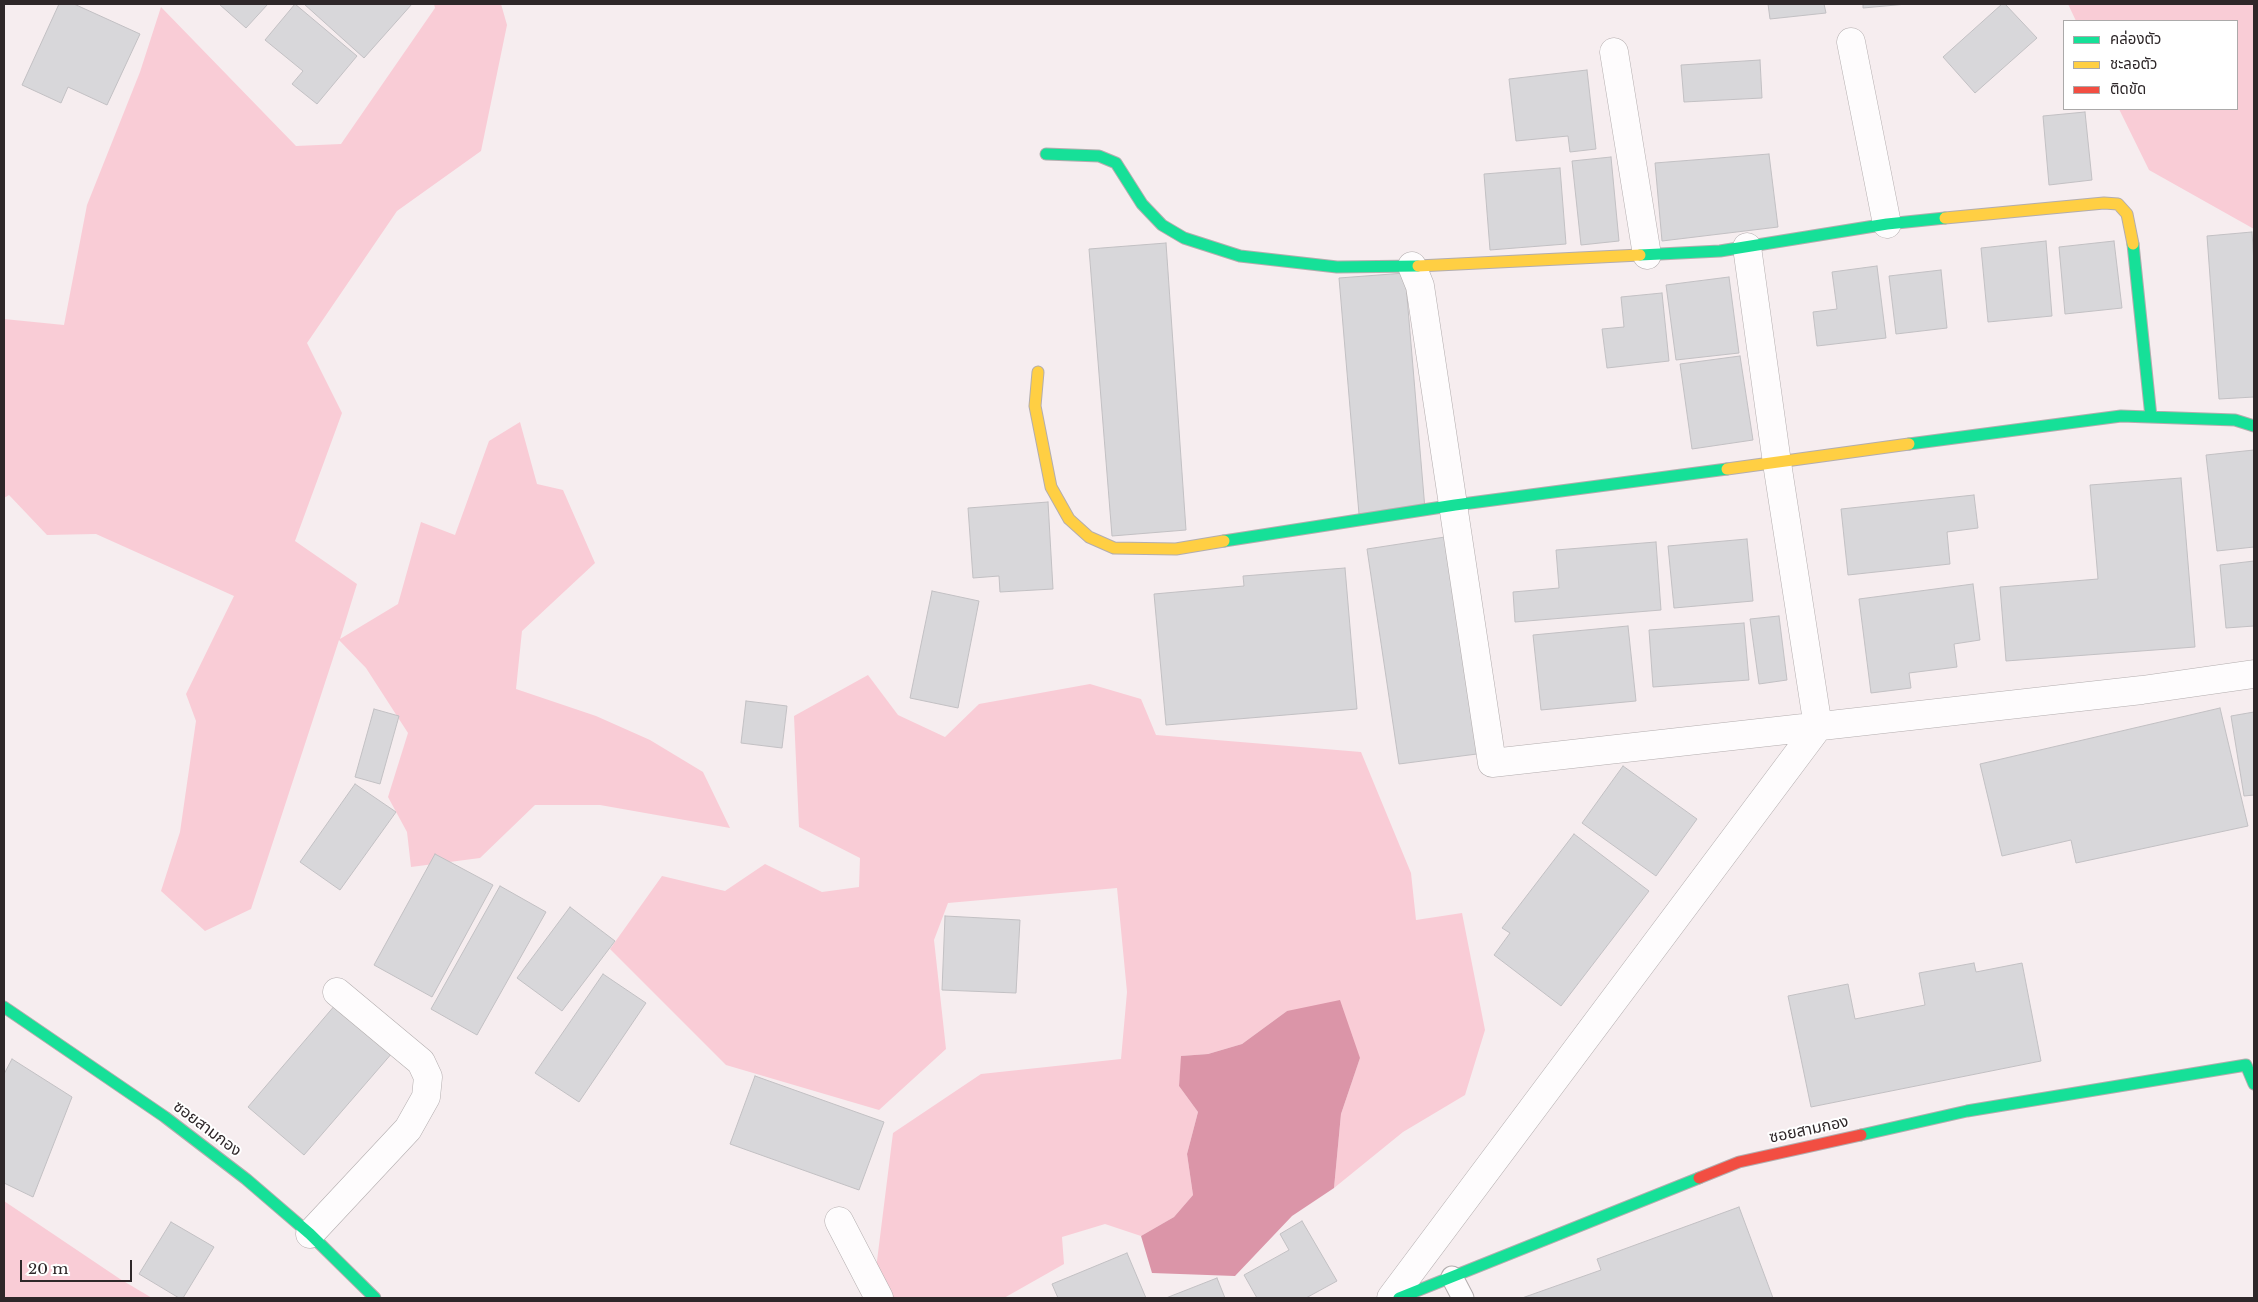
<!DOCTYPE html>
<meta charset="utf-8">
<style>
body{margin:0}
#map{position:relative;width:2258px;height:1302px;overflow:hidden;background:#f6edef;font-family:"Libre Baskerville","Noto Sans Thai",serif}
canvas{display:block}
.frame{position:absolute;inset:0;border:5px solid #2e2729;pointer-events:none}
.legend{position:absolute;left:2063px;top:20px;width:175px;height:90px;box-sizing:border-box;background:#fff;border:1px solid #aba9a9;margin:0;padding:6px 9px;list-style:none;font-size:15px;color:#2e2729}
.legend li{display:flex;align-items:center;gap:10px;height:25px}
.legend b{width:25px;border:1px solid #aba9a9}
.scale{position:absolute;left:20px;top:1260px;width:112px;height:22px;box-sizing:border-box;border:2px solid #2e2729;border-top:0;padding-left:6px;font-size:15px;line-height:18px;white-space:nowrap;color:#2e2729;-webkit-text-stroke:4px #fff;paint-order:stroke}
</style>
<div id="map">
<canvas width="2258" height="1302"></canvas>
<div class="frame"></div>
<ul class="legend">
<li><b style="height:6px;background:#16e098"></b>คล่องตัว</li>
<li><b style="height:6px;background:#ffcf43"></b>ชะลอตัว</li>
<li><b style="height:6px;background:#f24e42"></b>ติดขัด</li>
</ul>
<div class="scale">20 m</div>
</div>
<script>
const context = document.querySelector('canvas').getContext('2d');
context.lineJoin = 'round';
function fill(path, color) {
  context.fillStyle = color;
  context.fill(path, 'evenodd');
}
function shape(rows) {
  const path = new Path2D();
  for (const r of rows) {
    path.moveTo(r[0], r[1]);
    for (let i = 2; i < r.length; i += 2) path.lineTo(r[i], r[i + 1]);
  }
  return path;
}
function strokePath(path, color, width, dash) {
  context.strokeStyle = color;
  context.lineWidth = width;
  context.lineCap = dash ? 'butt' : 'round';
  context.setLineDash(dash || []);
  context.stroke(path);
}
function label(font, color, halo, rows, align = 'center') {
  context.font = font + ' "Libre Baskerville","Noto Sans Thai",serif';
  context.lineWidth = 4;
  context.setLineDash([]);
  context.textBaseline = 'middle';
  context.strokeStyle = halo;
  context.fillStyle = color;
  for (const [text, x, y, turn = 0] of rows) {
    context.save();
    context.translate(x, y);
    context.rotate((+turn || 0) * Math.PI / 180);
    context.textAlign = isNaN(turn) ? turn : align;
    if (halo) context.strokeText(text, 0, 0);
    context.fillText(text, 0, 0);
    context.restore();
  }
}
const green = shape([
 [434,4,501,4,507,25,481,151,397,211,307,343,342,413,295,541,357,584,340,639,398,604,421,522,455,535,489,441,520,422,537,484,563,490,595,563,522,631,516,689,596,716,650,740,703,772,730,828,600,805,535,805,480,858,411,867,407,832,388,797,408,733,366,668,339,640,251,909,205,931,161,891,180,832,196,721,186,694,234,596,96,534,47,535,9,495,4,498,4,319,64,325,87,205,140,72,161,7,296,146,341,144,435,8],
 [2068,4,2254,4,2254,229,2149,170,2119,109,2237,109,2237,21,2076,21],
 [868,675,898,715,945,737,979,704,1090,684,1141,699,1156,735,1361,752,1411,873,1416,920,1462,913,1485,1030,1465,1095,1403,1132,1334,1188,1341,1114,1360,1058,1287,1011,1242,1044,1208,1054,1182,1056,1179,1086,1198,1112,1187,1154,1193,1195,1174,1217,1141,1236,1105,1224,1062,1237,1064,1264,1004,1298,889,1298,875,1277,893,1133,981,1074,1121,1059,1127,992,1117,888,948,903,934,940,946,1049,879,1110,726,1065,610,949,662,876,725,891,765,864,822,892,859,887,860,858,799,827,794,716],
 [4,1201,120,1279,152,1298,4,1298]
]);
const water = shape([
 [1340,1000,1360,1058,1341,1114,1334,1188,1292,1216,1235,1276,1152,1273,1141,1236,1174,1217,1193,1195,1187,1154,1198,1112,1179,1086,1181,1056,1208,1054,1242,1044,1287,1011]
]);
const building = shape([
 [59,4,74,4,140,34,107,105,68,87,61,103,22,85,59,4],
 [219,4,268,4,246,28,219,4],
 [295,4,357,56,317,104,292,84,303,71,265,40,295,4],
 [304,4,412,4,364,58,304,4],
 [1768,4,1824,4,1826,13,1770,19,1768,4],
 [1863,4,1907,4,1863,8,1863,4],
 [2002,4,2005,4,2037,38,1975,93,1943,57,2002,4],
 [1760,60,1762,98,1684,102,1681,65,1760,60],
 [1587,70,1596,149,1570,152,1568,136,1516,141,1509,79,1587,70],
 [2085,112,2092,180,2049,185,2043,116,2085,112],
 [1769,154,1778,227,1662,241,1655,163,1769,154],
 [1611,157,1619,241,1581,245,1572,161,1611,157],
 [1560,168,1566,244,1490,250,1484,174,1560,168],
 [2252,232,2254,263,2254,397,2219,399,2207,236,2252,232],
 [2046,241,2052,316,1988,322,1981,248,2046,241],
 [2114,241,2122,308,2065,314,2059,247,2114,241],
 [1166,243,1186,530,1112,536,1089,249,1166,243],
 [1877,266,1886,338,1817,346,1813,312,1837,309,1832,272,1877,266],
 [1941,270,1947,328,1896,334,1889,276,1941,270],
 [1405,273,1425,509,1359,514,1339,278,1405,273],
 [1729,277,1739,353,1676,360,1666,285,1729,277],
 [1662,293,1669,361,1607,368,1602,329,1624,327,1621,297,1662,293],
 [1740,356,1753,440,1692,449,1680,364,1740,356],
 [2254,450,2254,547,2217,551,2206,455,2254,450],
 [2181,478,2195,647,2006,661,2000,587,2098,579,2090,485,2181,478],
 [1974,495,1978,528,1947,532,1950,564,1848,575,1841,509,1974,495],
 [1048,502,1053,589,1000,592,999,576,973,578,968,508,1048,502],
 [1445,537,1477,754,1399,764,1367,549,1445,537],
 [1747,539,1753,601,1674,608,1668,546,1747,539],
 [1656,542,1661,610,1515,622,1513,592,1559,588,1556,550,1656,542],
 [2254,561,2254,626,2226,628,2220,565,2254,561],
 [1345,568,1357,709,1166,725,1154,594,1244,586,1243,576,1345,568],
 [1973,584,1980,640,1954,644,1957,667,1909,673,1911,688,1871,693,1859,599,1973,584],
 [932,591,979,601,958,708,910,698,932,591],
 [1779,616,1787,680,1759,684,1750,619,1779,616],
 [1744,623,1749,680,1653,687,1649,630,1744,623],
 [1628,626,1636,701,1541,710,1533,635,1628,626],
 [746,701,787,706,782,748,741,743,746,701],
 [2220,708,2248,826,2076,863,2071,840,2002,856,1980,764,2220,708],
 [374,709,399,716,380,784,355,777,374,709],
 [2254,712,2254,795,2244,796,2231,716,2254,712],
 [1623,766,1697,819,1656,876,1582,823,1623,766],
 [355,784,396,812,340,890,300,862,355,784],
 [1574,834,1649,891,1561,1006,1494,955,1510,933,1502,928,1574,834],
 [435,854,493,885,432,997,374,965,435,854],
 [500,886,546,912,477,1035,431,1009,500,886],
 [570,907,615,941,562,1011,517,978,570,907],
 [945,916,1020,920,1016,993,942,990,945,916],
 [1974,963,1976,972,2022,963,2041,1061,1811,1107,1788,996,1848,984,1855,1019,1925,1005,1919,973,1974,963],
 [603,974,646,1003,579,1102,535,1073,603,974],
 [336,1004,393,1052,304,1155,248,1107,336,1004],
 [12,1059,72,1097,33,1197,4,1183,4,1074,12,1059],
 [755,1076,884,1122,859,1190,730,1144,755,1076],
 [1739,1207,1773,1298,1522,1298,1601,1270,1597,1259,1739,1207],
 [1302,1221,1337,1281,1306,1298,1257,1298,1244,1275,1289,1250,1280,1234,1302,1221],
 [171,1222,214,1247,183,1298,179,1298,139,1274,171,1222],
 [1127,1253,1146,1298,1058,1298,1052,1284,1127,1253],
 [1217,1278,1225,1298,1166,1298,1217,1278]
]);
const lane = shape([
 [1452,1277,1463,1298]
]);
const street = shape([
 [1851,42,1887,224],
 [1614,52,1647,255],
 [1412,266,1420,286,1492,763,2142,690,2254,674],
 [839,1221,879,1298],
 [310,1234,408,1129,426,1097,428,1077,421,1062,337,992],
 [1391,1298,1818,727,1777,463,1747,247]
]);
const fast = shape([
 [1046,154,1099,156,1116,163,1142,204,1162,225,1184,238,1240,256,1337,267,1418,266],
 [2133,244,2151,417],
 [1640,255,1720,251,1887,224,1945,218],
 [1909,444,2121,416,2235,420,2254,426],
 [1224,541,1455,505,1727,469],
 [4,1007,165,1117,246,1179,310,1234,375,1298],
 [1861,1135,1967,1111,2246,1065,2254,1084],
 [1399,1298,1699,1178]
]);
const slow = shape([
 [1945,218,2104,203,2118,204,2127,214,2133,244],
 [1418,266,1640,255],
 [1038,372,1035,406,1051,487,1069,519,1089,537,1114,548,1176,549,1224,541],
 [1727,469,1909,444]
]);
const jam = shape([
 [1699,1178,1739,1162,1861,1135]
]);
const streetNames = [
 ["ซอยสามกอง",207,1129,37],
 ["ซอยสามกอง",1809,1130,-12]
];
fill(green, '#f9ccd6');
fill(water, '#db95a8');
fill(building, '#d8d7da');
strokePath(building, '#c2c0c3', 1);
strokePath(lane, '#b3adae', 23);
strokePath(street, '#b3adae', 29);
strokePath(fast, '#b3adae', 13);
strokePath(slow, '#b3adae', 13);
strokePath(jam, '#b3adae', 13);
strokePath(lane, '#fefcfd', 21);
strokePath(street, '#fefcfd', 28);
strokePath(fast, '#16e098', 11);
strokePath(slow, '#ffcf43', 11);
strokePath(jam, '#f24e42', 11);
label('16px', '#2e2729', '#fff', streetNames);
</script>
